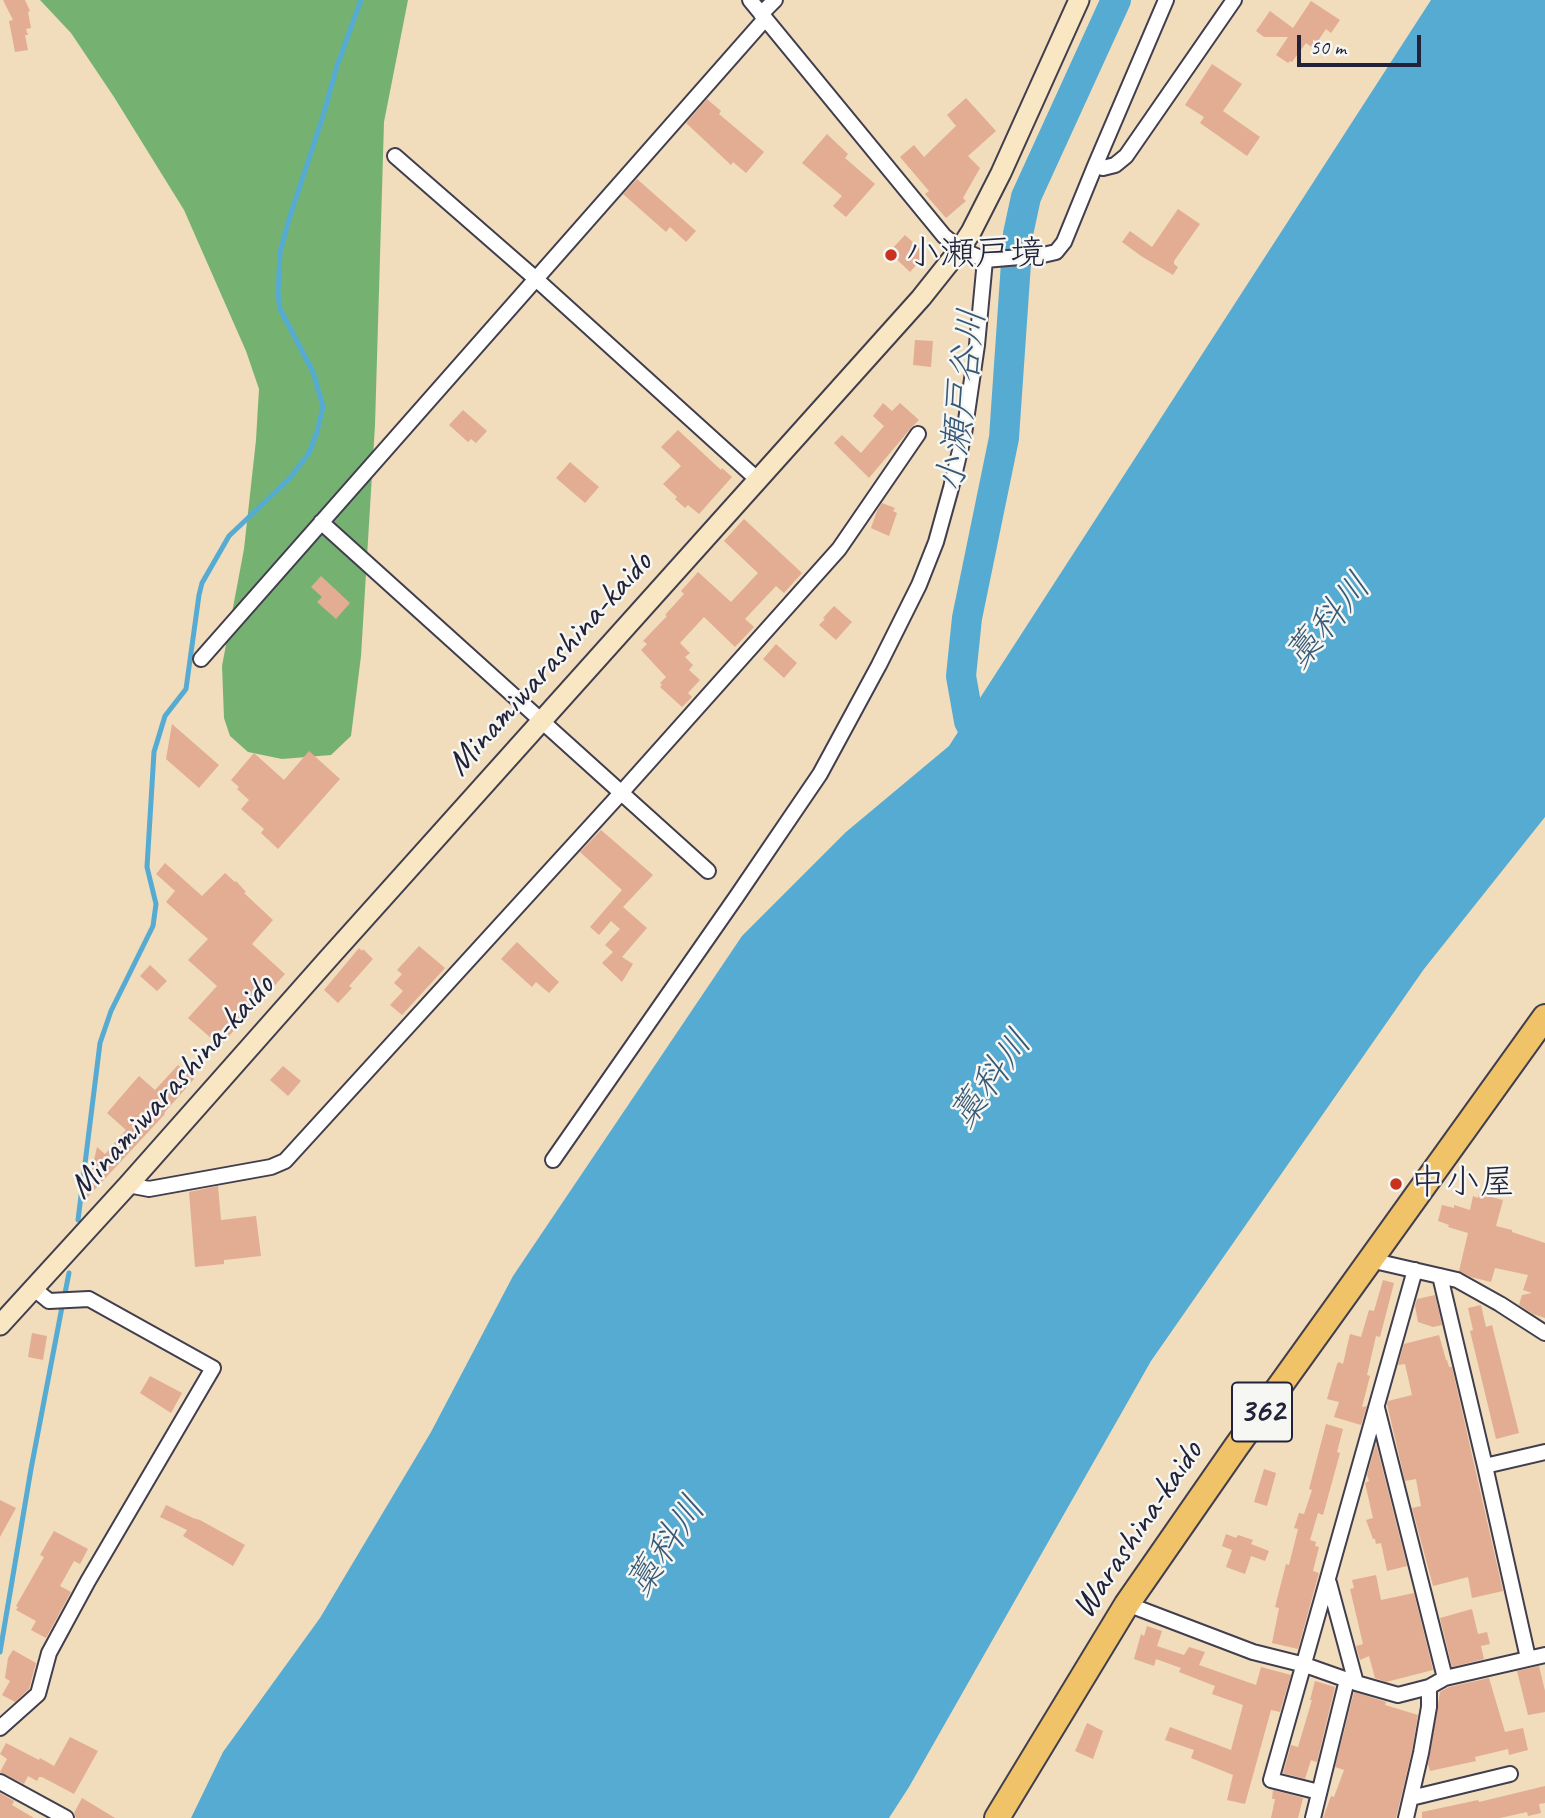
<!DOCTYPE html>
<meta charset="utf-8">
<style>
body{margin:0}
#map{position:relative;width:1545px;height:1818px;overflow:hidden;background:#f1dcbc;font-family:Caveat,sans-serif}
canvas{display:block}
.scale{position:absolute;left:1297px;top:35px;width:124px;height:32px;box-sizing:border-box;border:4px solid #22223b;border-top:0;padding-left:9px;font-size:21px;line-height:24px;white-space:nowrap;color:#22223b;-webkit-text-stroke:5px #f6f6f2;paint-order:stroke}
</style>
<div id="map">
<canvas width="1545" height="1818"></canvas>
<div class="scale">50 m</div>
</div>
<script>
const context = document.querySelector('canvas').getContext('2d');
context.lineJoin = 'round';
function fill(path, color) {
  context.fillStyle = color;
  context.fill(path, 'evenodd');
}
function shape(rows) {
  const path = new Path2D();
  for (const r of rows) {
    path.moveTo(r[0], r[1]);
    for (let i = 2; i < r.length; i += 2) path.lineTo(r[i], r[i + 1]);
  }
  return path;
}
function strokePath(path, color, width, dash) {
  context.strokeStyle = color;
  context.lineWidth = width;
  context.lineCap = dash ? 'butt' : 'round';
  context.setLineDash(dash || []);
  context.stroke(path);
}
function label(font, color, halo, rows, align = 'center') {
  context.font = font + ' Caveat,"Klee One",sans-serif';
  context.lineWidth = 5;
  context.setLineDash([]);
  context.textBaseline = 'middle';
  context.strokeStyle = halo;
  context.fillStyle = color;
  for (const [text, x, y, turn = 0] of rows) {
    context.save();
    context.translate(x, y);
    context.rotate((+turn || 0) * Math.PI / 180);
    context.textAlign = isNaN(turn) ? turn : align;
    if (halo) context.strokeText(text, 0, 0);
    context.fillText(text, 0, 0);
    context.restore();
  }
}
const forest = shape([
 [40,0,408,0,384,122,375,425,361,656,351,736,331,755,282,759,248,752,230,736,224,718,222,666,244,549,256,440,259,389,246,351,184,210,114,97,71,33]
]);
const water = shape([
 [1431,0,1545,0,1545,817,1424,969,1151,1361,909,1787,889,1818,191,1818,223,1752,320,1618,431,1432,513,1276,742,936,846,832,949,746]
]);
const stream = shape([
 [78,1220,100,1043,111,1011,153,926,156,904,147,867,154,752,165,716,186,689,199,595,202,583,229,536,290,478,309,453,317,432,323,406,313,372,280,309,278,293,280,252,290,216,323,116,337,66,361,0],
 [65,1293,69,1273],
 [0,1652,31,1469,62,1307]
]);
const river = shape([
 [980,743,969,721,961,676,967,618,1004,438,1018,234,1026,197,1116,0]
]);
const building = shape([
 [3,0,25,0,30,11,28,12,31,28,26,29,28,35,25,35,28,50,15,52,9,21,13,20],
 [1311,1,1340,20,1331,33,1326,29,1313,48,1306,43,1292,62,1290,61,1288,63,1276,55,1288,37,1264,37,1256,31,1270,11,1293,28],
 [1212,64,1242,84,1223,111,1260,137,1247,156,1200,123,1204,117,1185,105],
 [966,98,996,131,968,156,980,168,963,198,966,201,946,218,925,194,929,191,900,157,914,145,924,157,956,126,947,115],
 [707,99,721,111,719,114,764,152,746,173,733,162,731,165,686,123],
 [827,134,848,154,845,158,875,184,846,217,833,206,842,196,802,163],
 [637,179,696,231,686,242,670,227,666,232,623,194],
 [1178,209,1200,224,1174,261,1174,264,1178,267,1173,275,1141,256,1122,242,1130,231,1152,247],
 [905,235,926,254,910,272,889,252],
 [915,340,933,341,931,367,913,365],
 [883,403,892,411,900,403,919,420,911,428,869,478,834,443,842,435,861,453,884,426,873,416],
 [463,410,487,431,476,443,471,439,468,442,449,425],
 [678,430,721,470,722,468,732,477,699,514,688,505,685,508,675,499,677,497,663,484,681,466,661,447],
 [570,462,599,487,585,503,556,478],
 [882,503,895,508,893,511,897,513,889,536,871,528,877,511],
 [744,519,802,573,784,593,776,586,745,619,754,627,735,647,704,617,680,643,690,653,685,657,693,665,689,670,700,680,688,693,692,697,682,707,660,687,662,685,660,683,666,677,641,650,647,644,643,641,667,616,665,615,684,594,681,591,698,572,731,602,758,573,724,541],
 [321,576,350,603,336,619,317,602,322,597,311,587],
 [834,606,852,622,836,640,819,625,825,619,823,618],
 [776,644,797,663,784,678,763,659],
 [172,724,219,765,199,788,166,759],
 [309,751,340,779,278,849,261,833,264,829,241,809,249,800,237,789,239,787,231,780,254,753,284,780],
 [601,830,653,875,623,907,647,928,622,957,633,964,622,982,602,963,613,952,605,945,620,929,611,921,599,935,590,927,622,890,580,852],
 [165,863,202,896,225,873,235,882,236,881,246,892,244,893,273,920,252,944,285,974,220,1046,188,1018,217,986,188,960,208,939,166,902,175,891,156,874],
 [517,942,559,982,549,993,536,982,532,987,501,959],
 [419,946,445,968,402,1015,390,1005,403,991,394,983,402,974,397,970],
 [359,948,362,951,363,949,373,959,349,986,352,988,338,1003,324,990],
 [150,965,167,981,157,991,140,976],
 [178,1065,194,1079,164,1113,165,1114,85,1200,97,1147,105,1154,126,1130,107,1113,139,1076,155,1090],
 [283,1066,301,1081,288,1096,270,1080],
 [218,1186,221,1220,256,1216,261,1256,224,1260,224,1264,195,1267,189,1192],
 [1479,1194,1503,1200,1496,1226,1512,1230,1512,1232,1545,1243,1545,1318,1533,1314,1519,1305,1522,1295,1532,1293,1523,1290,1528,1275,1495,1268,1491,1282,1471,1277,1459,1271,1468,1233,1448,1227,1449,1225,1438,1221,1442,1205,1454,1208,1454,1205,1470,1210,1473,1196,1478,1198],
 [1383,1280,1394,1283,1380,1337,1376,1336,1367,1375,1370,1376,1362,1407,1367,1406,1361,1425,1334,1417,1339,1402,1327,1399,1337,1364,1339,1362,1343,1364,1350,1334,1361,1337,1369,1310,1374,1311],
 [1435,1295,1442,1325,1433,1327,1418,1322,1415,1306,1417,1299],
 [1481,1305,1486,1327,1492,1325,1519,1433,1496,1439,1470,1331,1473,1330,1468,1308],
 [32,1333,47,1336,43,1360,28,1357],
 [1439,1335,1446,1360,1447,1360,1449,1367,1452,1367,1503,1591,1472,1598,1468,1577,1433,1586,1412,1508,1421,1506,1416,1479,1405,1481,1387,1404,1388,1401,1412,1395,1405,1364,1398,1365,1404,1344],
 [150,1376,182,1393,171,1413,140,1393],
 [1326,1424,1343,1429,1337,1452,1340,1453,1323,1515,1318,1513,1310,1540,1316,1542,1315,1546,1319,1547,1313,1571,1319,1573,1298,1649,1272,1643,1279,1608,1275,1607,1286,1564,1289,1565,1298,1529,1294,1528,1299,1513,1304,1514,1312,1490,1309,1489],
 [1376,1443,1407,1566,1387,1571,1381,1543,1376,1544,1375,1539,1373,1539,1366,1520,1373,1518,1365,1483,1369,1481,1367,1475],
 [1264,1469,1276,1473,1267,1506,1254,1502],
 [0,1500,16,1508,0,1537],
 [166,1505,193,1518,200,1520,245,1545,233,1566,183,1536,187,1530,160,1517],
 [54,1531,88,1549,80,1564,74,1561,60,1586,71,1592,46,1638,31,1630,36,1621,16,1610,18,1607,16,1606,44,1557,40,1555],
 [1226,1534,1236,1538,1238,1535,1253,1540,1251,1544,1269,1551,1265,1561,1251,1556,1245,1574,1226,1567,1232,1550,1222,1546],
 [1376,1575,1381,1600,1414,1593,1433,1670,1386,1682,1375,1678,1369,1656,1360,1660,1356,1646,1363,1644,1350,1589,1354,1588,1352,1580],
 [1472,1609,1478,1634,1487,1632,1490,1644,1481,1646,1484,1659,1452,1667,1440,1618],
 [1147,1626,1162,1631,1157,1646,1184,1655,1189,1647,1205,1652,1199,1665,1256,1685,1261,1667,1291,1675,1280,1712,1271,1710,1245,1804,1227,1800,1233,1775,1191,1758,1194,1750,1165,1740,1170,1727,1231,1750,1243,1705,1212,1694,1215,1686,1179,1672,1181,1668,1156,1659,1154,1666,1134,1659,1141,1634,1144,1636],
 [13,1650,36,1663,29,1689,15,1702,2,1695,10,1681,5,1678,8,1658],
 [1539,1666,1545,1691,1545,1712,1528,1715,1517,1671],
 [1489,1678,1505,1732,1523,1728,1528,1750,1509,1755,1508,1749,1475,1757,1476,1761,1430,1771,1428,1764,1440,1692,1449,1687],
 [1315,1681,1335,1687,1317,1762,1311,1760,1305,1779,1283,1773,1291,1745,1298,1747,1312,1700,1310,1700],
 [1354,1692,1386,1702,1385,1705,1418,1715,1412,1751,1396,1818,1323,1818,1331,1796,1334,1797,1344,1770,1335,1767],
 [1087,1723,1103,1731,1093,1759,1075,1751],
 [70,1737,98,1751,74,1794,42,1777,39,1777,37,1781,28,1776,24,1784,0,1772,7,1759,0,1754,6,1743,39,1760,40,1758,54,1766],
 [1545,1786,1545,1803,1539,1804,1541,1813,1528,1816,1527,1812,1500,1818,1422,1818,1422,1812,1478,1800,1479,1802],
 [1273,1790,1303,1798,1298,1818,1271,1818,1275,1799,1272,1799],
 [0,1793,14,1801,12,1805,34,1818,0,1818],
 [82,1798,115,1818,76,1818,74,1813]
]);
const street = shape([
 [750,0,944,236,960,249,985,260,1043,255,1056,252,1064,242,1095,166,1166,0],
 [761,14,775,0],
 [395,156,536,279,758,480],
 [1095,166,1103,168,1115,165,1126,156,1234,0],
 [321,522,708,871],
 [201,659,765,19],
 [553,1160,737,896,820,774,879,665,919,585,936,542,951,488,964,434,977,345,985,260],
 [128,1185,149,1189,271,1167,285,1161,621,793,839,549,918,434],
 [1370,1260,1457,1280,1500,1304,1545,1333],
 [1440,1276,1485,1466,1528,1658],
 [1377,1408,1445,1678],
 [1485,1466,1545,1452],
 [1329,1583,1356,1683],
 [1127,1604,1253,1652,1305,1665,1356,1683,1398,1695,1429,1687,1445,1678,1545,1655],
 [0,1728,38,1694,49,1653,88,1581,213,1368,89,1299,49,1301,33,1288],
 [0,1782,66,1818],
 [1319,1792,1271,1780,1415,1270],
 [1411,1798,1510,1774],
 [1313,1818,1347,1680],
 [1406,1818,1421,1753,1429,1707,1429,1687]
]);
const secondary = shape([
 [0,1325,128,1185,328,959,921,298,960,249,971,232,1001,173,1079,0]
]);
const highway = shape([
 [997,1818,1127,1604,1236,1447,1545,1017]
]);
const markers = [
 [891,255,7,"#c8321e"],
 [1396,1184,7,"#c8321e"]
];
const shields = [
 [1262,1412,60]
];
const shieldNames = [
 ["362",1262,1412]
];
const poiNames = [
 ["小瀬戸境",905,255],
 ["中小屋",1410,1184]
];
const streetNames = [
 ["Minamiwarashina-kaido",550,664,-48],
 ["Minamiwarashina-kaido",172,1087,-48],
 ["Warashina-kaido",1138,1530,-56]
];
const waterNames = [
 ["小瀬戸谷川",963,401,-83],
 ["藁科川",1329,622,-50],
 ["藁科川",992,1080,-54],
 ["藁科川",667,1547,-56]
];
fill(forest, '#75b272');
fill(water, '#56abd2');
strokePath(stream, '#56abd2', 5);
strokePath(river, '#56abd2', 30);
fill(building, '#e2ad92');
strokePath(street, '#413e4e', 18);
strokePath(secondary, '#413e4e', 23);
strokePath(highway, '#413e4e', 28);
strokePath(street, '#fff', 14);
strokePath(secondary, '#f9e7c3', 19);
strokePath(highway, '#f1c369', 24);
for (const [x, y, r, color] of markers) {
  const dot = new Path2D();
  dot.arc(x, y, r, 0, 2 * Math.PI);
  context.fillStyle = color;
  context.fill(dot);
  strokePath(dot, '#f6f6f2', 2.5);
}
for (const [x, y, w] of shields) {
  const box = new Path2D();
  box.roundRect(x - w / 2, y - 29.5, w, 59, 5);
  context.fillStyle = '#f6f6f2';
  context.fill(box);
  strokePath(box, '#22223b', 2);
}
label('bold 33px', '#22223b', null, shieldNames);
label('35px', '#22223b', '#f6f6f2', poiNames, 'left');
label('35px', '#22223b', '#f6f6f2', streetNames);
label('italic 37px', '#375977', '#f6f6f2', waterNames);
</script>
